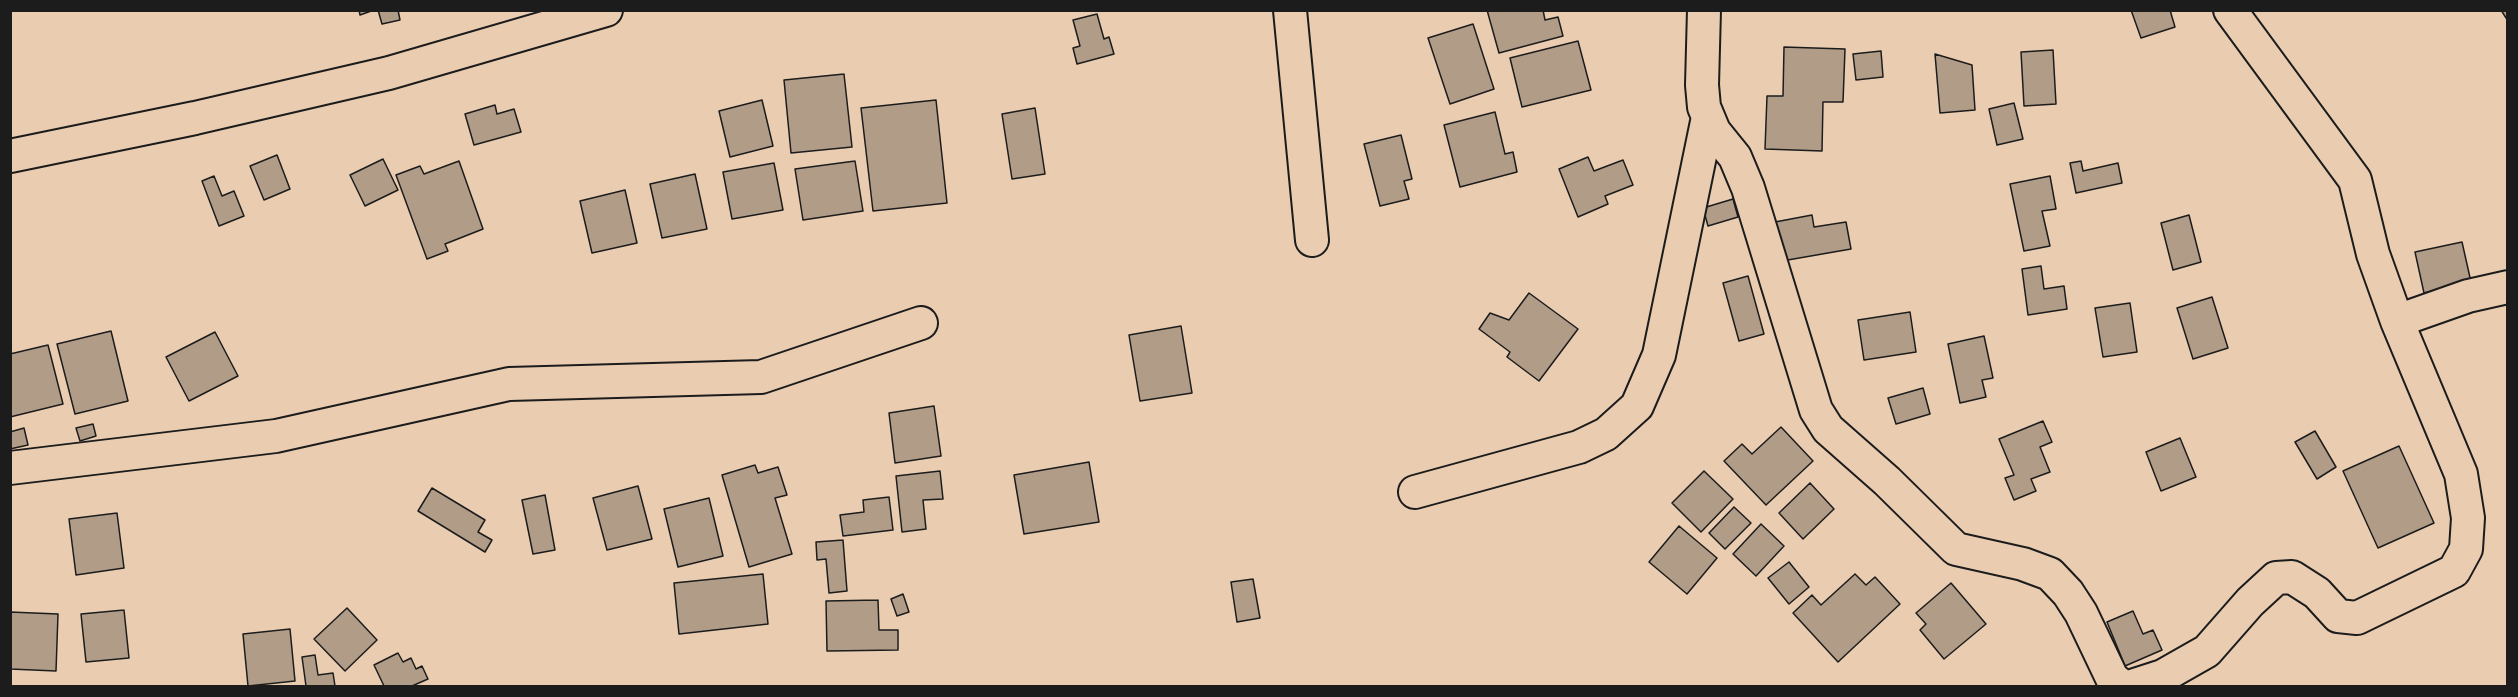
<!DOCTYPE html>
<style>
body{margin:0}
#map{position:relative;width:2518px;height:697px;overflow:hidden;background:#eacdb1;font-family:"Playpen Sans",sans-serif}
canvas{display:block}
.frame{position:absolute;inset:0;border:12px solid #1c1c1c;pointer-events:none}
</style>
<div id="map">
<canvas width="2518" height="697"></canvas>
<div class="frame"></div>
</div>
<script>
const context = document.querySelector('canvas').getContext('2d');
context.lineJoin = 'round';
function fill(path, color) {
  context.fillStyle = color;
  context.fill(path, 'evenodd');
}
function shape(rows) {
  const path = new Path2D();
  for (const r of rows) {
    path.moveTo(r[0], r[1]);
    for (let i = 2; i < r.length; i += 2) path.lineTo(r[i], r[i + 1]);
  }
  return path;
}
function strokePath(path, color, width, dash) {
  context.strokeStyle = color;
  context.lineWidth = width;
  context.lineCap = dash ? 'butt' : 'round';
  context.setLineDash(dash || []);
  context.stroke(path);
}
const building = shape([
 [359,10,374,10,360,15,359,10],
 [378,10,398,10,400,20,382,24,378,10],
 [1487,10,1543,10,1545,20,1558,17,1563,36,1499,53,1487,10],
 [2131,10,2170,10,2175,27,2141,38,2131,10],
 [2501,10,2508,10,2508,21,2501,10],
 [1097,14,1104,39,1109,37,1114,54,1077,64,1073,48,1080,46,1073,20,1097,14],
 [1473,24,1494,89,1450,104,1428,38,1473,24],
 [1578,41,1591,90,1522,107,1510,58,1578,41],
 [1784,47,1845,49,1843,102,1823,102,1822,151,1765,149,1767,96,1783,96,1784,47],
 [2053,50,2056,104,2024,106,2021,52,2053,50],
 [1881,51,1883,77,1856,80,1853,54,1881,51],
 [1935,54,1972,65,1975,110,1940,113,1935,54],
 [844,74,852,147,791,153,784,80,844,74],
 [762,100,773,146,730,157,719,111,762,100],
 [936,100,947,203,873,211,861,108,936,100],
 [2014,103,2023,139,1997,145,1989,109,2014,103],
 [495,105,497,114,514,109,521,132,474,145,465,114,495,105],
 [1035,108,1045,174,1012,179,1002,114,1035,108],
 [1495,112,1505,154,1513,152,1517,172,1460,187,1444,125,1495,112],
 [1401,135,1412,179,1404,181,1409,199,1380,206,1364,144,1401,135],
 [277,155,290,189,264,200,250,166,277,155],
 [1588,157,1594,171,1623,160,1633,185,1605,196,1608,204,1578,217,1559,169,1588,157],
 [383,159,398,190,365,206,350,175,383,159],
 [459,161,483,229,445,244,448,251,427,259,396,175,420,166,424,174,459,161],
 [855,161,863,211,803,220,795,169,855,161],
 [2081,161,2083,171,2118,163,2122,183,2076,193,2070,163,2081,161],
 [774,163,783,210,732,219,723,172,774,163],
 [695,174,707,229,662,238,650,184,695,174],
 [214,176,222,196,234,191,244,216,219,226,202,181,214,176],
 [2050,176,2056,209,2042,211,2050,246,2024,251,2010,184,2050,176],
 [625,190,637,243,592,253,580,201,625,190],
 [1733,199,1738,217,1708,226,1703,208,1733,199],
 [1812,215,1814,227,1846,222,1851,249,1782,261,1775,222,1812,215],
 [2189,215,2201,262,2173,270,2161,223,2189,215],
 [2462,242,2471,282,2424,293,2415,252,2462,242],
 [2041,266,2044,289,2064,286,2067,309,2028,315,2022,269,2041,266],
 [1748,276,1764,334,1739,341,1723,283,1748,276],
 [1529,293,1578,329,1539,381,1507,357,1510,352,1479,329,1490,313,1509,320,1529,293],
 [2212,297,2228,348,2193,359,2177,308,2212,297],
 [2130,303,2137,352,2103,357,2095,308,2130,303],
 [1910,312,1916,352,1864,360,1858,320,1910,312],
 [1181,326,1192,393,1140,401,1129,335,1181,326],
 [111,331,128,401,75,414,57,344,111,331],
 [215,332,238,376,189,401,166,357,215,332],
 [1984,336,1993,378,1982,380,1986,397,1960,403,1948,344,1984,336],
 [48,345,63,404,10,417,10,354,48,345],
 [1923,388,1930,414,1896,424,1888,398,1923,388],
 [934,406,941,456,895,463,889,413,934,406],
 [2043,421,2052,442,2040,447,2050,472,2031,479,2036,491,2014,500,2005,478,2014,475,1999,439,2043,421],
 [93,424,96,436,80,441,76,428,93,424],
 [1781,427,1813,461,1766,505,1724,461,1742,444,1752,454,1781,427],
 [24,428,28,445,10,449,10,432,24,428],
 [2315,431,2336,467,2317,479,2295,442,2315,431],
 [2180,438,2196,477,2161,491,2146,452,2180,438],
 [2399,446,2434,523,2378,548,2343,471,2399,446],
 [1089,462,1099,522,1024,534,1014,475,1089,462],
 [755,465,758,473,778,467,787,495,775,498,792,554,749,567,722,475,755,465],
 [940,471,943,499,923,500,926,529,902,532,896,476,940,471],
 [1704,471,1733,499,1701,532,1672,503,1704,471],
 [1810,483,1834,509,1803,539,1779,513,1810,483],
 [638,486,652,539,607,550,593,498,638,486],
 [432,488,485,520,478,532,492,540,485,552,418,511,432,488],
 [545,495,555,550,533,554,522,500,545,495],
 [889,497,893,530,843,536,840,515,864,512,863,500,889,497],
 [709,498,723,556,678,567,664,509,709,498],
 [1734,507,1751,523,1725,549,1709,533,1734,507],
 [117,513,124,568,76,575,69,519,117,513],
 [1761,524,1784,546,1756,576,1733,554,1761,524],
 [1679,526,1717,558,1687,594,1649,562,1679,526],
 [843,540,847,591,829,593,826,559,817,560,816,542,843,540],
 [1789,562,1809,587,1789,604,1768,578,1789,562],
 [763,574,768,624,679,634,674,583,763,574],
 [1855,574,1866,585,1875,577,1900,604,1838,662,1793,613,1812,595,1821,605,1855,574],
 [1253,579,1260,618,1237,622,1231,582,1253,579],
 [1951,583,1986,624,1944,659,1920,630,1926,624,1916,613,1951,583],
 [903,594,909,612,897,616,891,599,903,594],
 [878,600,879,630,898,630,898,650,827,651,826,601,878,600],
 [347,608,377,640,345,671,314,639,347,608],
 [124,610,129,658,86,662,81,614,124,610],
 [2133,611,2143,634,2153,630,2162,650,2125,666,2107,622,2133,611],
 [10,612,58,614,56,671,10,669,10,612],
 [290,629,295,681,248,686,243,634,290,629],
 [398,653,403,662,411,658,416,669,422,666,428,679,412,686,384,686,374,665,398,653],
 [315,655,318,675,333,673,335,686,306,686,302,657,315,655]
]);
const minor = shape([
 [1290,10,1312,240],
 [1704,10,1702,85,1704,107,1714,131,1735,157,1748,188,1816,410,1828,429,1887,481,1956,549,2023,564,2050,574,2068,593,2081,613,2112,678,2122,686],
 [10,156,195,118,389,73,606,10],
 [2397,321,2468,296,2508,287],
 [10,468,276,436,509,384,761,377,921,323],
 [1415,492,1579,447,1606,434,1637,406,1659,355,1708,117],
 [2132,686,2163,676,2207,651,2250,602,2276,578,2292,577,2317,593,2338,616,2357,618,2454,571,2466,549,2468,518,2461,474,2397,321,2373,254,2355,180,2230,10]
]);
fill(building, '#b19c88');
strokePath(building, '#1c1c1c', 1.5);
strokePath(minor, '#1c1c1c', 36);
strokePath(minor, '#eacdb1', 32);
</script>
